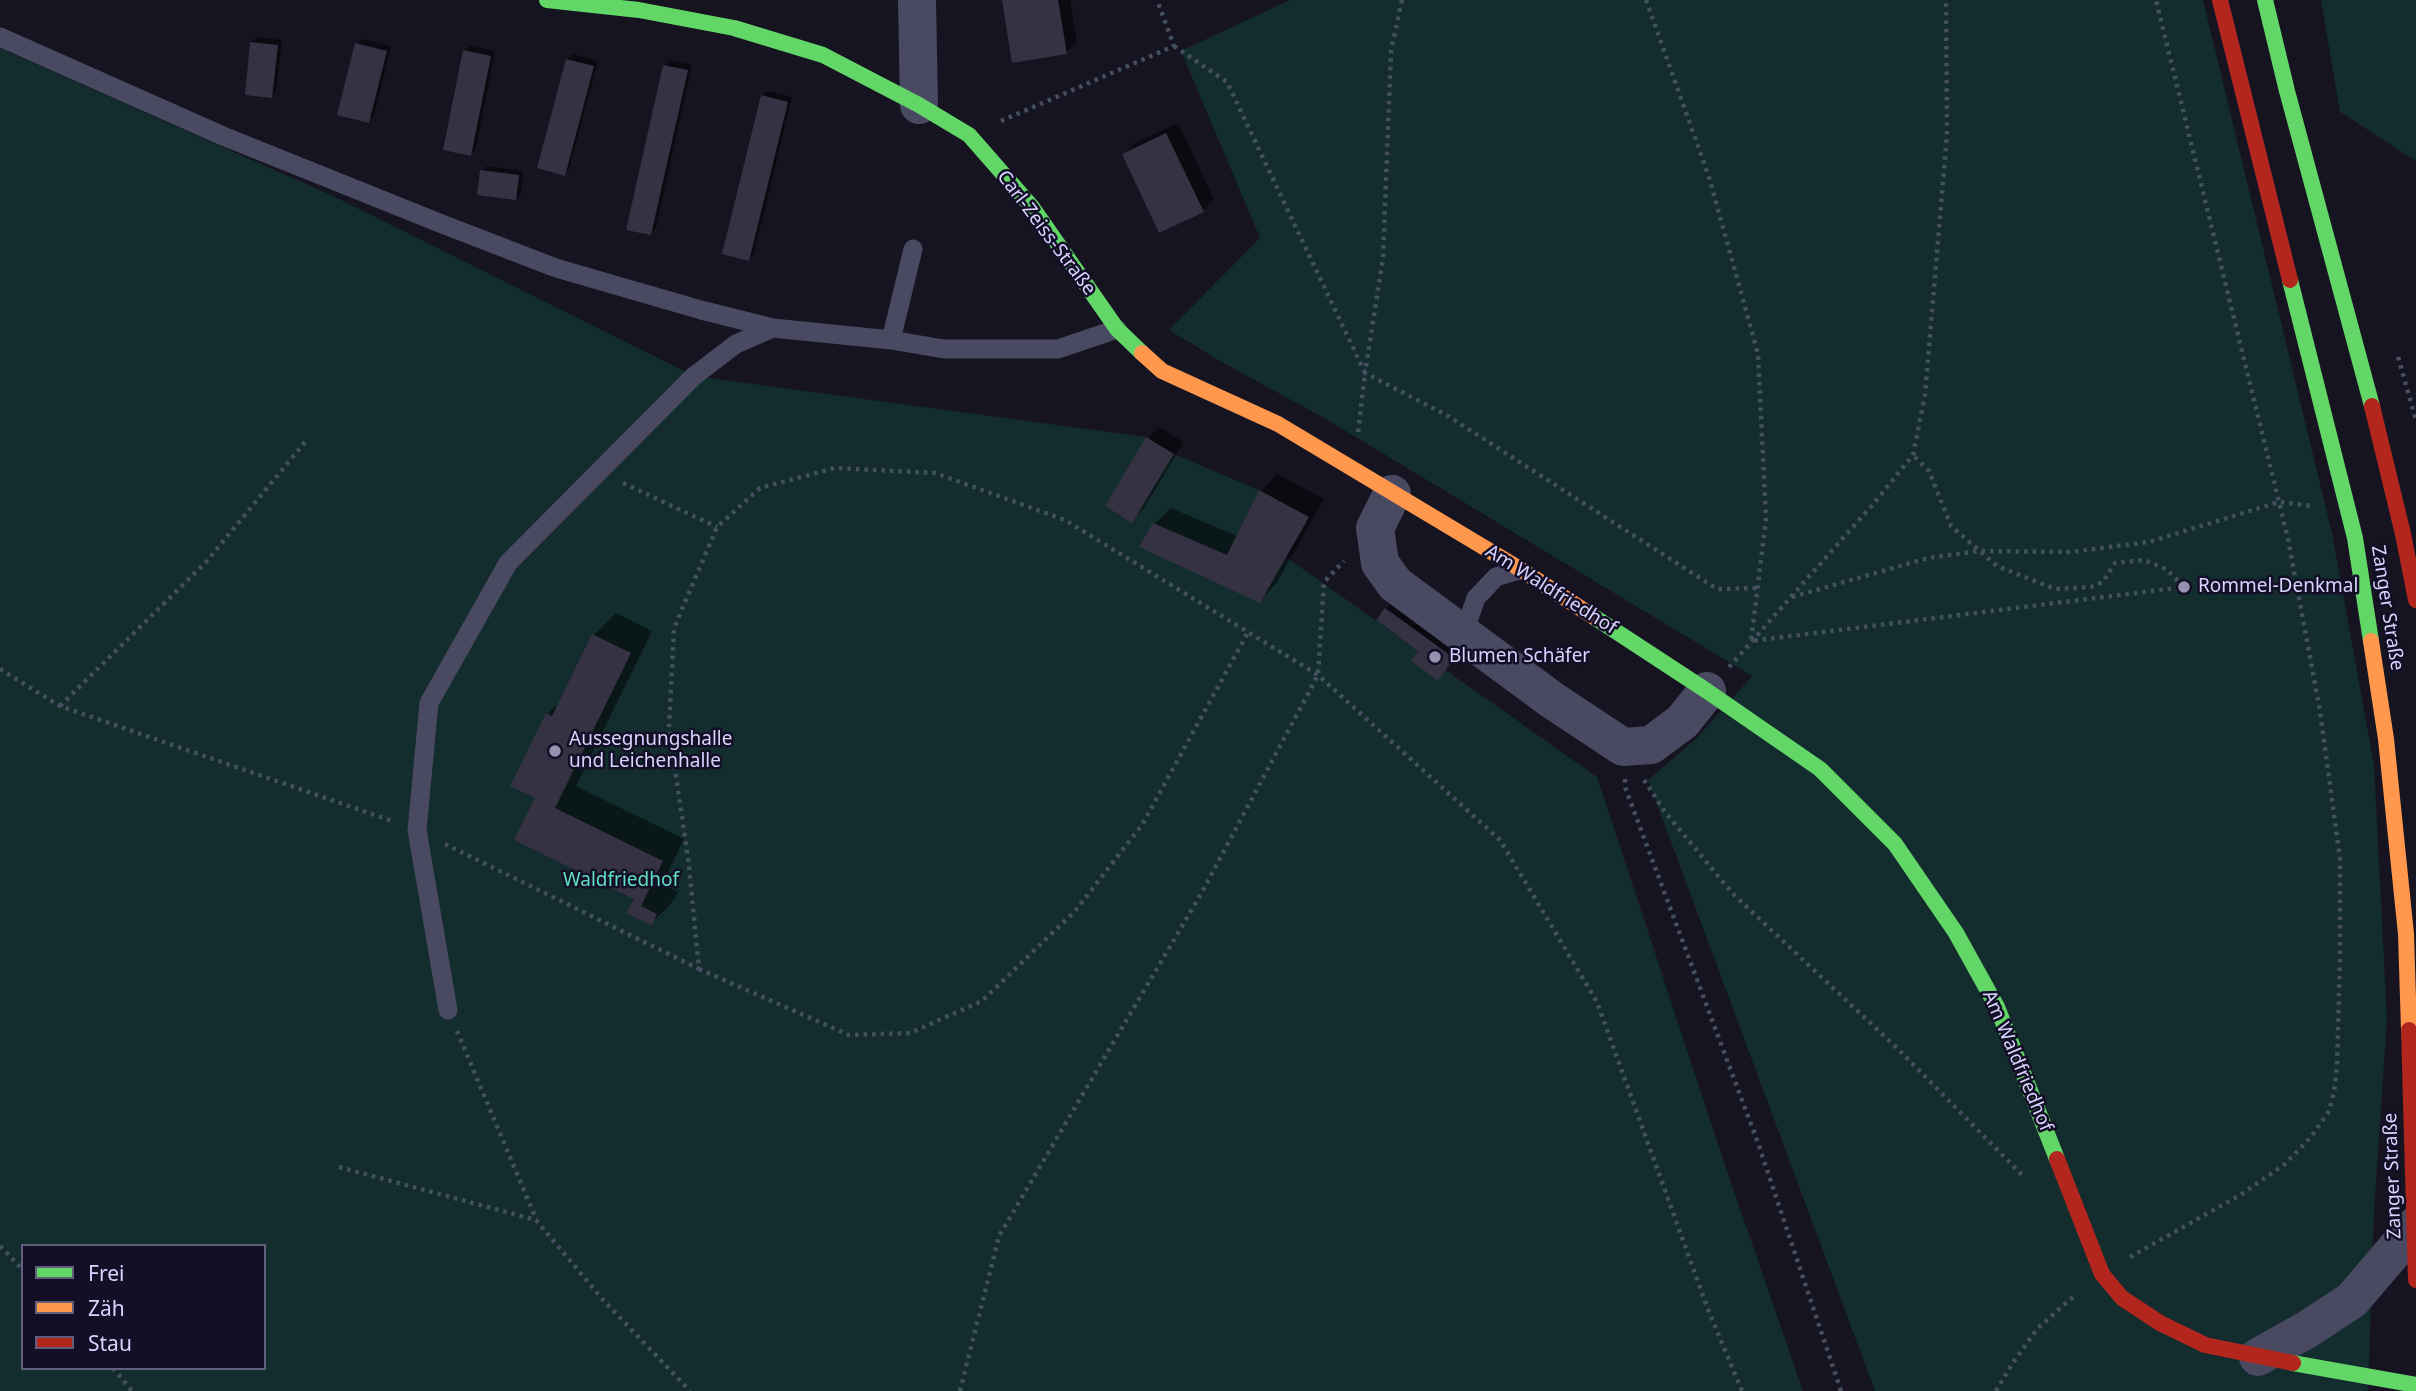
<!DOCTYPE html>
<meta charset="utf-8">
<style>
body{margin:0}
#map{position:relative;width:2416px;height:1391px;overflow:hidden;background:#161421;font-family:"Noto Sans",sans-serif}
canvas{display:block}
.legend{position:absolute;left:21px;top:1244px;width:245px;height:126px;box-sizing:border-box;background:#130f26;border:2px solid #625e7d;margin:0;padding:9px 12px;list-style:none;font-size:21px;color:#d9d4ff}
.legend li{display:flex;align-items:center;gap:14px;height:35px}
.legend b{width:35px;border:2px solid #625e7d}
</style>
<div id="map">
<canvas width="2416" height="1391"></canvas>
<ul class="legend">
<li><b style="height:9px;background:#63d668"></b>Frei</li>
<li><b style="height:9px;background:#ff974d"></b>Zäh</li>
<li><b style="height:9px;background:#b3261e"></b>Stau</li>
</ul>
</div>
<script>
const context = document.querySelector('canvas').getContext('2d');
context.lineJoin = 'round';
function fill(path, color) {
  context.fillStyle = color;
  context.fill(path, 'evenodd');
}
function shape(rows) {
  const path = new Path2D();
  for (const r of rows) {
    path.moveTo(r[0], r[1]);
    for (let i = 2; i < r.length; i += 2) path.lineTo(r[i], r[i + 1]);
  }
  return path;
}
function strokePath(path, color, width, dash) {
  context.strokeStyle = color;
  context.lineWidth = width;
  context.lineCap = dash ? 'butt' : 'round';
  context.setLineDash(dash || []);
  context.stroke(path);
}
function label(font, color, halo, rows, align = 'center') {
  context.font = font + ' "Noto Sans",sans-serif';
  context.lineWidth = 5;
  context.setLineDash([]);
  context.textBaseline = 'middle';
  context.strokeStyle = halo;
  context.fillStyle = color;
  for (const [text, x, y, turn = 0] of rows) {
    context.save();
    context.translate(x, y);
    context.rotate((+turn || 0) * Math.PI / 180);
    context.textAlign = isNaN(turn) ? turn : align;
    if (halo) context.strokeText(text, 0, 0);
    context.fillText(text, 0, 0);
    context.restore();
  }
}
const green = shape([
 [1290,0,2203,0,2332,533,2374,765,2387,1019,2374,1211,2368,1391,1875,1391,1648,780,1697,738,1752,676,1324,418,1220,361,1169,330,1260,238,1181,51],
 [2321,0,2416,0,2416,161,2340,112],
 [0,48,333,196,694,376,1146,437,1174,454,1259,490,1309,517,1286,557,1597,777,1726,1168,1803,1391,0,1391],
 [23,1246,264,1246,264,1368,23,1368]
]);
const shadow = shape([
 [1004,0,1070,0,1077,41,1066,52],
 [257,37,282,40,276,91,271,96,252,42],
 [362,39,391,46,374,116,368,121,357,44],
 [470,46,495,51,476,149,471,154,464,51],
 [573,54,598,61,569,169,564,174,567,59],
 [670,60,692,65,656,228,650,233,665,65],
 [767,91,792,97,754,254,749,259,762,96],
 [1178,123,1214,199,1203,210,1124,155,1135,143],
 [487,166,523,171,521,193,516,198,482,171],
 [1159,427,1184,442,1143,509,1132,520,1148,438],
 [1277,474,1324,499,1276,584,1259,601,1154,524,1171,508,1239,537,1261,491],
 [1391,604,1458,652,1443,673,1386,609],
 [616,613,652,631,576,786,684,839,662,884,678,892,673,901,651,924,636,898,537,797,547,714,562,700,594,635]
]);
const building = shape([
 [1002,0,1058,0,1067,54,1012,63],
 [250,42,278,45,272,98,245,95],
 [355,43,387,51,369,123,337,115],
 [463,50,491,56,471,156,443,150],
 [566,59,594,66,565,176,537,168],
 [663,65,688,70,651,235,626,230],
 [761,95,788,102,749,261,722,254],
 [1166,133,1204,212,1159,233,1122,154],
 [480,170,519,175,516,200,477,195],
 [1146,437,1174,454,1132,523,1105,506],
 [1259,490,1309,517,1260,603,1139,547,1153,523,1227,555],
 [1385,608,1454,658,1438,681,1411,661,1418,651,1376,620],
 [592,634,631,653,555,808,663,861,641,906,657,914,652,926,626,913,634,899,514,840,535,798,510,786,546,713,552,716]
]);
const path = shape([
 [1402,0,1391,51,1383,258,1365,373,1448,416,1717,589,1758,588],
 [1646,0,1709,177,1758,354,1766,519,1751,641,2184,587,2166,569,2144,560,2115,563,2103,582,2091,587,2055,589,1997,566,1951,526,1929,471,1913,455],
 [1174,46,1227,82,1365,373,1358,433],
 [1001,121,1174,46,1157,0],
 [2398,357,2416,420],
 [623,483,717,527],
 [1792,597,1928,558,1979,551,2070,552,2149,542,2279,502,2313,506],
 [1729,667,1875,502,1913,455,1925,395,1947,134,1946,0],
 [0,669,60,706,392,821],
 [60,706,207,561,305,442],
 [1625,779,1625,787,1758,1143,1841,1391],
 [1644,780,1665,812,1733,894,1898,1049,2024,1177],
 [445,844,699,969,689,866,669,727,674,628,717,527,760,488,835,468,935,473,1065,520,1318,675,1500,840,1597,1002,1707,1307,1742,1391],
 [699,969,849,1035,910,1033,982,1001,1075,911,1142,825,1247,634],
 [457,1031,536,1219],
 [339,1167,536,1220,604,1301,690,1391],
 [0,1246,23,1270],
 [2130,1257,2242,1194,2285,1164,2311,1137,2329,1111,2334,1092,2337,1066,2340,956,2340,859,2320,711,2288,539,2156,0],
 [113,1368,132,1391],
 [960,1391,999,1236,1201,894,1318,675,1324,582,1344,561],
 [1996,1391,2012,1364,2037,1329,2074,1296]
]);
const lane = shape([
 [0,37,223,136,442,224,556,268,701,310,773,328,891,340,944,349,1058,349,1117,329],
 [891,340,913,249],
 [1474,638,1468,621,1476,598,1496,577,1519,570],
 [448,1010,417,830,429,703,508,563,694,376,736,344,773,328]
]);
const street = shape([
 [917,0,919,105],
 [1392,494,1375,528,1380,563,1395,584,1552,700,1623,747,1651,745,1682,722,1707,691],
 [2258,1357,2308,1329,2352,1300,2416,1225]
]);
const fast = shape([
 [547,0,639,10,734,28,823,55,919,105,969,135,1032,207,1117,329,1142,353],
 [2265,0,2287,91,2372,406],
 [2290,280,2355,538,2371,641],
 [1594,617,1707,691,1820,769,1895,844,1956,933,1997,1007,2057,1159],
 [2293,1363,2416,1385]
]);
const slow = shape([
 [1142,353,1162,371,1278,424,1520,569,1594,617],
 [2371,641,2386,739,2406,934,2409,1030]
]);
const jam = shape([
 [2220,0,2290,280],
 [2372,406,2403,534,2416,600],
 [2409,1030,2416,1280],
 [2057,1159,2102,1274,2122,1298,2160,1323,2205,1345,2293,1363]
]);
const markers = [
 [2184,587,7,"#9591b1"],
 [1435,657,7,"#9591b1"],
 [555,751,7,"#9591b1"]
];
const streetNames = [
 ["Carl-Zeiss-Straße",1046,233,53],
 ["Am Waldfriedhof",1551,590,32],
 ["Zanger Straße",2387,608,81],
 ["Am Waldfriedhof",2017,1061,67],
 ["Zanger Straße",2393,1176,-92]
];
const poiNames = [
 ["Rommel-Denkmal",2198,587],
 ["Blumen Schäfer",1449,657],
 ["Aussegnungshalle",569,740],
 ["und Leichenhalle",569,762]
];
const parkNames = [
 ["Waldfriedhof",621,881]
];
fill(green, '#132c2d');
fill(shadow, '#0007');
fill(building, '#343243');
strokePath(path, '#44505f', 4.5, [3.5, 5]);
strokePath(lane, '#4a4962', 19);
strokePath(street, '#4a4962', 38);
strokePath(fast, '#63d668', 16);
strokePath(slow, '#ff974d', 16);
strokePath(jam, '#b3261e', 16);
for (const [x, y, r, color] of markers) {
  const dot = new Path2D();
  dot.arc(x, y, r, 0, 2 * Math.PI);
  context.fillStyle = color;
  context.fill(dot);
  strokePath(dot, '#130f26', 2.5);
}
label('19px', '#d9d4ff', '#130f26', streetNames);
label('19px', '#d9d4ff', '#130f26', poiNames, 'left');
label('19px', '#5fe0c0', '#130f26', parkNames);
</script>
